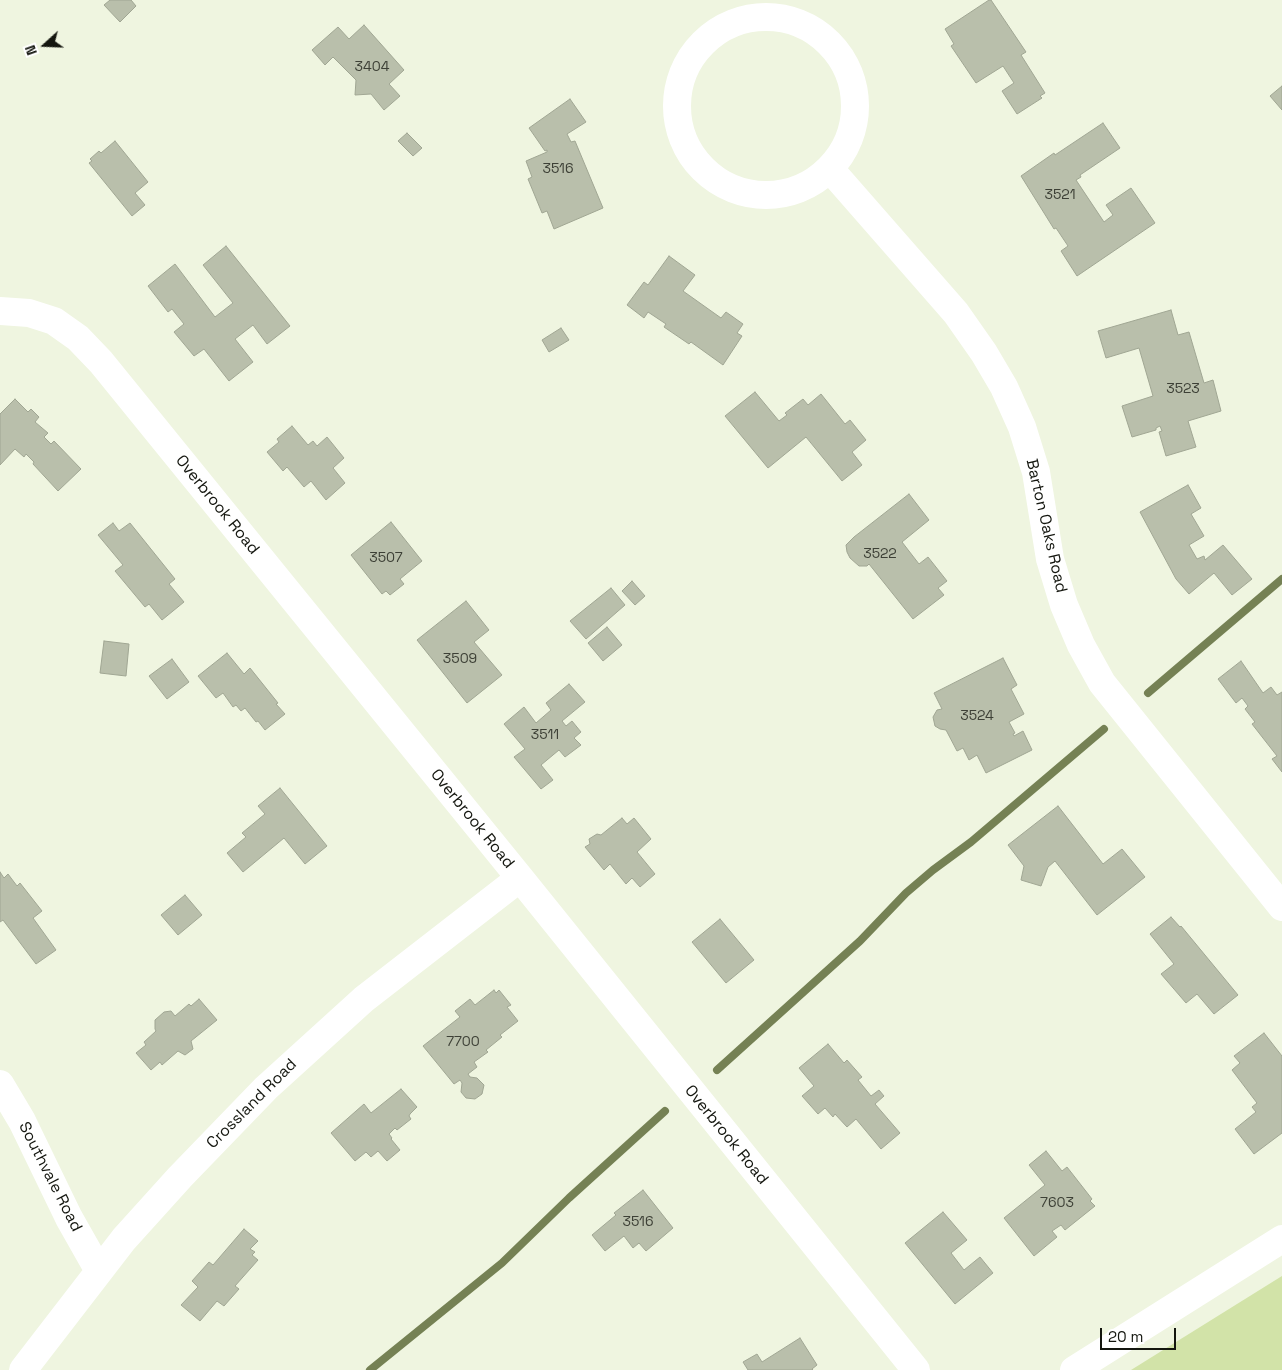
<!DOCTYPE html>
<style>
body{margin:0}
#map{position:relative;width:1282px;height:1370px;overflow:hidden;background:#eff5e0;font-family:"Space Grotesk",sans-serif}
canvas{display:block}
.north{position:absolute;left:20px;top:20px;width:50px;height:50px;-webkit-text-stroke:4px #fff;paint-order:stroke;rotate:250deg;font-size:14px;font-weight:700;line-height:20px;text-align:center;color:#14160f}
.north::after{content:'';display:block;margin:auto;width:18px;height:22px;background:#14160f;clip-path:polygon(50% 0,100% 100%,50% 72%,0 100%)}
.scale{position:absolute;left:1100px;top:1328px;width:76px;height:22px;box-sizing:border-box;border:2px solid #14160f;border-top:0;padding-left:6px;font-size:15px;line-height:18px;white-space:nowrap;color:#14160f;-webkit-text-stroke:4px #fff;paint-order:stroke}
</style>
<div id="map">
<canvas width="1282" height="1370"></canvas>
<div class="north">N</div>
<div class="scale">20 m</div>
</div>
<script>
const context = document.querySelector('canvas').getContext('2d');
context.lineJoin = 'round';
function fill(path, color) {
  context.fillStyle = color;
  context.fill(path, 'evenodd');
}
function shape(rows) {
  const path = new Path2D();
  for (const r of rows) {
    if (r.length === 3) {
      path.moveTo(r[0] + r[2], r[1]);
      path.arc(r[0], r[1], r[2], 0, 2 * Math.PI);
      continue;
    }
    path.moveTo(r[0], r[1]);
    for (let i = 2; i < r.length; i += 2) path.lineTo(r[i], r[i + 1]);
  }
  return path;
}
function strokePath(path, color, width, dash) {
  context.strokeStyle = color;
  context.lineWidth = width;
  context.lineCap = dash ? 'butt' : 'round';
  context.setLineDash(dash || []);
  context.stroke(path);
}
function label(font, color, halo, rows, align = 'center') {
  context.font = font + ' "Space Grotesk",sans-serif';
  context.lineWidth = 4;
  context.setLineDash([]);
  context.textBaseline = 'middle';
  context.strokeStyle = halo;
  context.fillStyle = color;
  for (const [text, x, y, turn = 0] of rows) {
    context.save();
    context.translate(x, y);
    context.rotate((+turn || 0) * Math.PI / 180);
    context.textAlign = isNaN(turn) ? turn : align;
    if (halo) context.strokeText(text, 0, 0);
    context.fillText(text, 0, 0);
    context.restore();
  }
}
const green = shape([
 [1282,1276,1282,1370,1131,1370]
]);
const stream = shape([
 [1148,693,1282,579],
 [717,1070,860,941,906,893,933,870,971,842,1104,729],
 [370,1370,502,1263,569,1198,665,1111]
]);
const building = shape([
 [110,0,131,0,136,6,120,22,104,5,110,0],
 [989,0,991,0,1026,52,1021,55,1045,93,1040,96,1042,98,1017,114,1002,91,1014,83,1003,66,976,83,951,46,954,44,945,29,989,0],
 [364,25,404,70,389,84,400,96,384,110,371,94,355,95,356,80,333,57,325,65,312,50,338,27,349,39,364,25],
 [1282,86,1282,110,1270,96,1282,86],
 [570,99,586,122,567,134,571,142,575,141,603,208,554,229,547,211,542,213,528,179,532,177,526,161,547,152,547,150,545,151,529,128,570,99],
 [1103,123,1120,148,1080,175,1081,177,1076,180,1104,222,1113,215,1106,205,1131,188,1155,223,1077,276,1061,251,1068,246,1056,228,1054,229,1021,176,1054,153,1055,155,1103,123],
 [407,133,422,148,413,156,398,141,407,133],
 [115,141,148,182,135,193,145,205,132,216,89,163,92,161,90,159,99,151,101,153,115,141],
 [226,246,290,326,267,344,253,325,235,339,253,362,229,381,204,349,194,356,174,332,184,324,172,309,168,312,148,286,175,264,215,317,233,303,203,265,226,246],
 [669,256,695,275,683,291,721,318,726,312,743,324,737,333,742,336,723,365,691,342,689,344,664,327,666,324,648,312,644,318,627,305,644,282,648,285,669,256],
 [1171,310,1178,335,1189,332,1204,383,1213,380,1221,411,1188,421,1196,447,1166,456,1159,432,1162,431,1160,426,1156,428,1156,430,1132,437,1122,406,1153,396,1139,348,1106,358,1098,331,1171,310],
 [561,328,569,340,549,352,542,340,561,328],
 [755,392,779,421,787,415,785,413,803,399,808,405,821,394,845,424,850,420,866,440,852,452,862,465,842,481,806,437,768,468,725,416,755,392],
 [15,399,28,412,31,409,39,417,35,422,48,433,44,437,51,444,54,441,81,469,58,491,33,464,34,462,26,454,24,457,15,449,0,465,0,414,15,399],
 [292,426,308,445,313,441,317,446,327,437,344,458,333,468,345,483,326,500,311,481,304,487,287,467,283,471,267,452,279,442,277,439,292,426],
 [1188,485,1201,508,1191,514,1204,536,1189,545,1197,559,1204,556,1205,560,1223,545,1252,579,1232,595,1214,573,1189,594,1176,579,1140,512,1188,485],
 [909,494,929,520,902,542,919,564,928,557,947,581,938,588,944,595,913,619,869,564,867,566,859,566,850,558,847,552,846,545,854,537,909,494],
 [391,522,422,561,400,579,404,584,390,595,386,591,382,594,351,555,391,522],
 [113,523,119,531,130,523,175,579,169,584,184,602,162,620,149,604,145,607,115,571,123,565,98,535,113,523],
 [632,581,645,596,635,605,622,591,632,581],
 [611,588,625,605,586,639,570,621,611,588],
 [466,601,489,630,474,642,502,675,467,703,417,640,466,601],
 [607,627,622,645,603,661,588,643,607,627],
 [104,641,129,644,126,676,100,673,104,641],
 [227,653,244,674,250,668,278,703,276,704,285,714,265,730,258,721,256,722,245,708,241,711,236,705,233,707,223,693,216,698,198,676,227,653],
 [1003,658,1017,685,1011,689,1024,714,1009,722,1015,733,1013,734,1014,736,1023,731,1032,750,986,773,977,755,969,760,963,748,957,751,946,730,940,729,935,726,933,717,937,710,942,709,934,693,1003,658],
 [172,659,189,682,167,699,149,676,172,659],
 [1241,661,1263,693,1271,687,1277,695,1282,692,1282,772,1272,759,1277,756,1252,724,1255,722,1245,709,1248,706,1242,698,1236,703,1218,679,1241,661],
 [569,684,585,702,562,721,566,726,572,721,581,732,574,738,581,745,565,757,559,750,541,765,553,780,541,789,514,757,525,749,504,724,524,707,536,723,551,710,546,703,569,684],
 [280,788,327,846,305,864,284,838,243,872,227,853,246,837,242,833,265,814,258,806,280,788],
 [1058,806,1103,864,1122,849,1145,877,1097,915,1055,861,1048,867,1041,886,1021,880,1024,866,1008,845,1058,806],
 [622,818,627,824,634,818,651,839,637,852,655,874,640,887,632,878,626,884,610,864,604,870,585,847,590,844,589,839,597,834,601,835,622,818],
 [0,872,4,878,8,874,17,886,20,883,42,911,33,918,56,950,36,964,3,920,0,922,0,872],
 [185,895,202,915,178,935,161,915,185,895],
 [1171,917,1180,927,1181,926,1238,995,1214,1014,1197,994,1186,1003,1161,974,1174,964,1150,934,1171,917],
 [720,919,754,960,726,983,692,942,720,919],
 [494,990,496,993,499,990,511,1005,507,1007,518,1021,500,1035,502,1037,486,1050,488,1052,474,1062,477,1067,468,1074,470,1077,477,1078,484,1085,482,1094,475,1099,466,1098,461,1092,462,1083,460,1080,454,1084,423,1046,460,1017,455,1011,470,999,475,1005,494,990],
 [199,999,217,1020,191,1041,193,1049,185,1055,178,1051,162,1065,160,1062,151,1070,136,1053,146,1045,144,1042,156,1031,155,1029,155,1020,164,1012,171,1011,175,1016,189,1004,191,1006,199,999],
 [1264,1033,1282,1056,1282,1133,1254,1154,1235,1129,1256,1112,1252,1107,1257,1103,1232,1070,1240,1063,1234,1056,1264,1033],
 [828,1044,844,1063,847,1060,862,1077,858,1080,871,1096,879,1090,884,1096,875,1104,900,1133,881,1149,856,1119,847,1127,835,1114,833,1117,825,1108,818,1114,802,1096,814,1086,799,1068,828,1044],
 [401,1089,417,1107,410,1114,409,1116,411,1119,397,1130,395,1128,389,1134,392,1138,391,1139,400,1150,387,1161,378,1151,371,1157,366,1152,355,1161,331,1133,364,1104,371,1113,401,1089],
 [1046,1151,1062,1171,1067,1167,1092,1199,1090,1201,1095,1206,1065,1230,1061,1225,1052,1231,1057,1237,1034,1256,1004,1218,1045,1185,1029,1165,1046,1151],
 [643,1190,673,1228,646,1251,639,1243,633,1248,624,1236,605,1251,592,1235,616,1215,614,1213,643,1190],
 [943,1212,967,1240,951,1253,964,1270,980,1257,993,1273,955,1304,905,1243,943,1212],
 [244,1229,258,1241,250,1249,255,1252,252,1255,258,1260,235,1286,239,1289,224,1306,217,1301,200,1321,181,1305,198,1287,192,1281,209,1262,213,1265,244,1229],
 [800,1338,817,1365,812,1369,813,1370,748,1370,743,1362,757,1354,762,1362,800,1338]
]);
const street = shape([
 [766,106,89],
 [830,169,956,313,984,353,1004,387,1022,427,1036,472,1050,559,1064,605,1081,645,1102,683,1282,907],
 [0,311,29,313,54,321,78,338,101,362,520,878,916,1370],
 [0,1084,22,1121,69,1218,99,1271],
 [23,1370,124,1239,180,1177,266,1088,364,999,520,878]
]);
const secondary = shape([
 [1074,1370,1282,1239]
]);
const numberNames = [
 ["3404",372,67],
 ["3516",558,169],
 ["3521",1060,195],
 ["3523",1183,389],
 ["3522",880,554],
 ["3507",386,558],
 ["3509",460,659],
 ["3524",977,716],
 ["3511",545,735],
 ["7700",463,1042],
 ["7603",1057,1203],
 ["3516",638,1222]
];
const streetNames = [
 ["Overbrook Road",217,505,51],
 ["Barton Oaks Road",1046,526,77],
 ["Overbrook Road",472,819,51],
 ["Crossland Road",252,1104,-45],
 ["Overbrook Road",726,1135,51],
 ["Southvale Road",50,1177,63]
];
fill(green, '#d2e3a8');
strokePath(stream, '#758154', 8);
fill(building, '#b9bfab');
strokePath(building, '#a0a693', 1);
strokePath(street, '#fff', 28);
strokePath(secondary, '#fff', 28);
label('14px', '#3d4036', null, numberNames);
label('16px', '#14160f', '#fff', streetNames);
</script>
